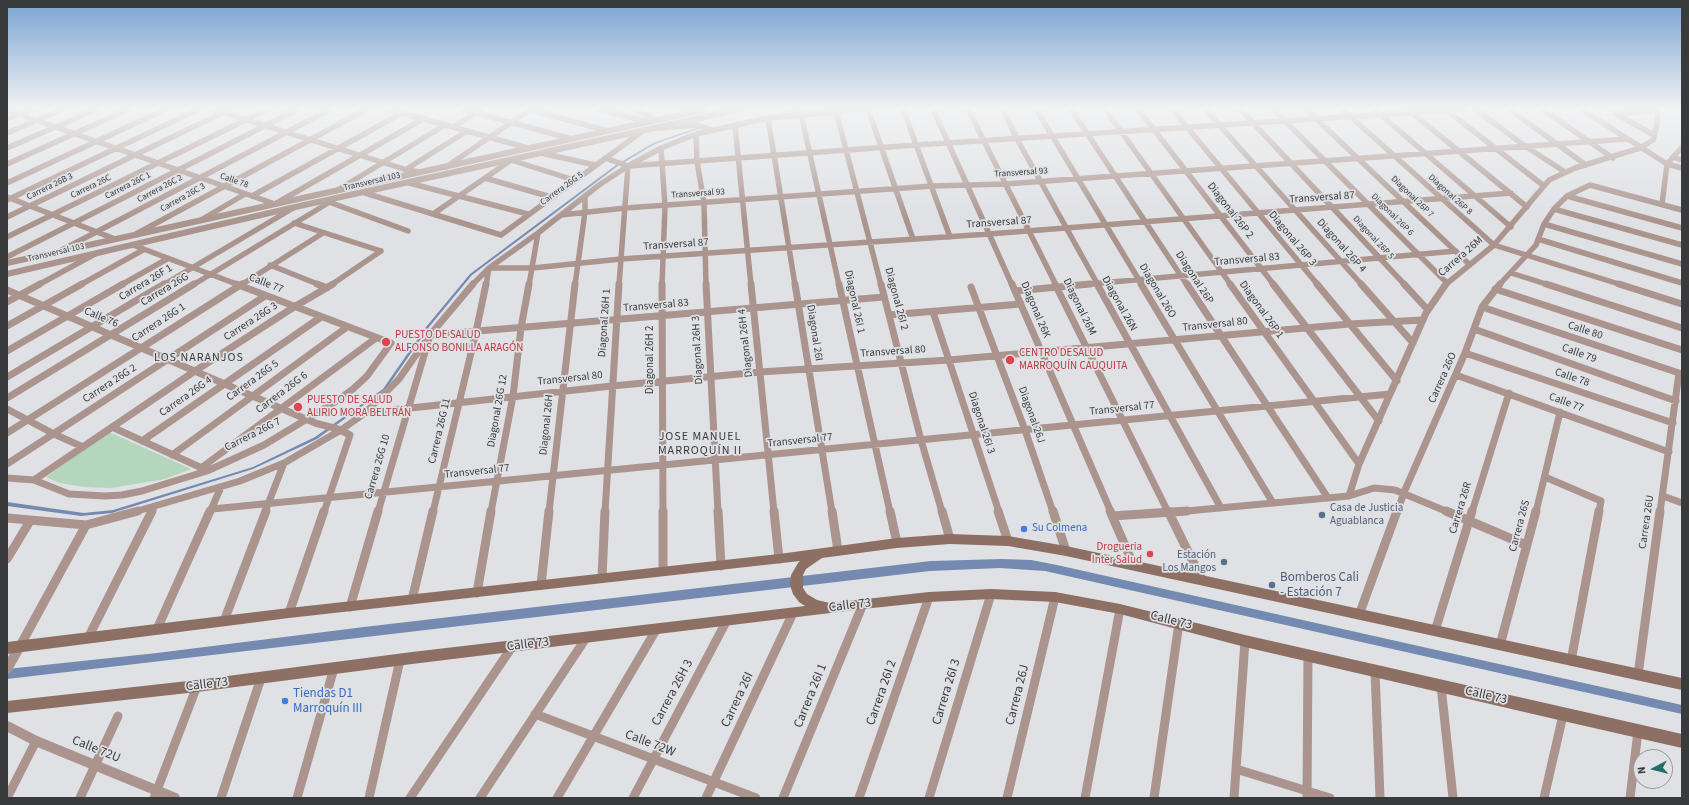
<!DOCTYPE html>
<meta charset="utf-8">
<style>
body{margin:0}
#map{position:relative;width:1689px;height:805px;overflow:hidden;background:#dfe1e5;font-family:"Source Sans 3",sans-serif}
canvas{display:block}
.frame{position:absolute;inset:0;border:8px solid #393a3b;pointer-events:none}
.north{position:absolute;left:1633px;top:749px;width:40px;height:40px;box-sizing:border-box;background:#dfe1e5;border:1px solid #9d9ea1;border-radius:50%;rotate:263deg;font-size:11px;font-weight:700;line-height:16px;text-align:center;color:#393a3b}
.north::after{content:'';display:block;margin:auto;width:14px;height:18px;background:#236e6a;clip-path:polygon(50% 0,100% 100%,50% 72%,0 100%)}
</style>
<div id="map">
<canvas width="1689" height="805"></canvas>
<div class="frame"></div>
<div class="north">N</div>
</div>
<script>
const context = document.querySelector('canvas').getContext('2d');
context.lineJoin = 'round';
function fill(path, color) {
  context.fillStyle = color;
  context.fill(path, 'evenodd');
}
function shape(rows) {
  const path = new Path2D();
  for (const r of rows) {
    path.moveTo(r[0], r[1]);
    for (let i = 2; i < r.length; i += 2) path.lineTo(r[i], r[i + 1]);
  }
  return path;
}
function strokePath(path, color, width, dash) {
  context.strokeStyle = color;
  context.lineWidth = width;
  context.lineCap = dash ? 'butt' : 'round';
  context.setLineDash(dash || []);
  context.stroke(path);
}
function label(font, color, halo, rows, align = 'center') {
  context.font = font + ' "Source Sans 3",sans-serif';
  context.lineWidth = 3.5;
  context.setLineDash([]);
  context.textBaseline = 'middle';
  context.strokeStyle = halo;
  context.fillStyle = color;
  for (const [text, x, y, turn = 0] of rows) {
    context.save();
    context.translate(x, y);
    context.rotate((+turn || 0) * Math.PI / 180);
    context.textAlign = isNaN(turn) ? turn : align;
    if (halo) context.strokeText(text, 0, 0);
    context.fillText(text, 0, 0);
    context.restore();
  }
}
const green = shape([
 [109,432,191,469,165,479,111,488,84,487,59,483,46,477]
]);
const water = shape([
 [699,127,701,128,655,144,618,166,472,275,429,327,386,389,317,439,253,469,112,513,81,516,7,506,7,502,84,513,113,510,253,467,315,437,383,389,426,327,470,274,616,165,653,143],
 [1002,559,1031,560,1057,565,1682,705,1682,714,1045,571,1000,568,930,571,7,679,7,669,157,653,364,627,931,561]
]);
const minorFar2 = shape([
 [212,109,407,170,420,172],
 [388,109,528,148],
 [462,109,572,139],
 [528,109,608,131],
 [598,109,649,122],
 [636,109,655,120],
 [684,109,690,113],
 [792,109,801,114,839,285],
 [868,109,913,239],
 [903,109,950,237],
 [933,109,1012,285],
 [968,109,1056,285],
 [1003,109,1017,139,1098,285],
 [1036,109,1142,285],
 [1071,109,1187,285],
 [1105,109,1231,285],
 [1138,109,1274,285],
 [1172,109,1318,285],
 [1205,109,1362,285],
 [1240,109,1405,285],
 [1273,109,1447,283],
 [1306,109,1470,265],
 [1342,109,1494,245,1622,285],
 [1374,109,1511,227],
 [1445,109,1544,186],
 [1475,109,1525,146,1565,172],
 [1509,109,1586,165],
 [1542,109,1613,158],
 [1581,109,1667,164,1682,168],
 [7,110,275,204,423,119],
 [836,111,881,285],
 [1411,112,1527,207],
 [1616,114,1654,135],
 [1616,114,1658,110],
 [768,118,795,285],
 [7,119,32,109],
 [735,125,751,285],
 [453,127,482,109],
 [659,128,697,125,713,130],
 [7,133,63,109],
 [696,134,697,161,704,203,706,285],
 [7,148,97,109],
 [661,148,665,206,662,285],
 [541,153,595,165],
 [1673,157,1682,160],
 [605,158,628,166,916,145,1466,109],
 [7,164,129,109],
 [1667,164,1682,147],
 [446,167,531,109],
 [405,170,467,131],
 [485,178,551,197],
 [7,183,166,109],
 [409,183,528,214],
 [336,191,445,125],
 [365,193,501,235,644,130],
 [252,196,402,113],
 [1567,196,1682,228],
 [7,197,115,239],
 [7,200,199,109],
 [329,202,408,231],
 [1662,204,1667,164],
 [1554,209,1682,245],
 [433,214,511,160,574,180],
 [561,215,625,208,932,186,1005,184,1626,139],
 [7,217,230,109],
 [201,220,245,194],
 [294,223,381,251],
 [1544,224,1682,264],
 [136,234,367,109],
 [7,237,268,109],
 [1538,239,1682,283],
 [133,245,239,285],
 [60,251,331,109],
 [7,257,298,109],
 [270,265,320,285],
 [1511,273,1549,285],
 [38,285,95,254],
 [80,285,143,250],
 [121,285,167,259],
 [163,285,295,207],
 [193,285,333,200],
 [241,285,323,233],
 [331,285,381,251],
 [472,285,489,268,538,233,599,185,628,166,661,148,696,134,768,118,867,109],
 [486,285,489,268,533,268,621,259,989,234,1511,193],
 [529,285,538,233],
 [575,285,585,212,585,196],
 [619,285,628,166],
 [1079,285,1456,251],
 [1445,285,1494,245,1549,180,1575,168,1640,148,1653,140,1657,125,1658,109],
 [1499,285,1536,245,1544,224,1554,209,1567,196,1590,185,1682,210]
]);
const minorFar1 = shape([
 [317,284,327,288],
 [662,284,663,512],
 [706,284,718,512],
 [751,284,774,512],
 [795,284,832,512],
 [839,284,890,512],
 [881,284,921,440,942,512],
 [1012,284,1111,512],
 [1055,284,1168,512],
 [1097,284,1221,508],
 [1141,284,1273,503],
 [1187,284,1328,498],
 [1230,284,1359,464],
 [1273,284,1379,421],
 [1317,284,1397,381],
 [1361,284,1413,343],
 [1404,284,1427,309],
 [1546,284,1682,328],
 [1619,284,1682,304],
 [971,287,1025,430,1053,512],
 [1495,289,1682,350],
 [7,290,315,423,338,429,350,435,324,512],
 [1015,291,1090,284],
 [7,302,40,284],
 [1482,307,1682,374],
 [933,312,999,512],
 [889,315,1021,304],
 [7,326,82,284],
 [1474,329,1676,401],
 [7,351,123,284],
 [1465,353,1673,423],
 [1456,375,1669,452],
 [7,377,164,284],
 [7,398,194,284],
 [7,409,54,434,83,447],
 [365,413,612,386,760,372,949,360,1350,324,1422,320],
 [112,427,204,469],
 [7,433,242,284],
 [142,441,321,317],
 [172,455,347,327],
 [7,464,265,296],
 [201,468,376,338],
 [1545,477,1601,501,1599,512],
 [7,478,34,480,69,494,105,496,122,495,142,491,207,471,264,445,335,402,353,389,367,376,391,343,236,284],
 [34,480,195,371,294,307,333,284],
 [1349,496,1359,464,1426,313,1446,284],
 [1663,496,1682,503],
 [212,509,1390,394],
 [134,512,240,481,284,463,341,430,365,413,399,379,430,335,473,284],
 [151,512,154,507],
 [210,512,221,487],
 [265,512,284,463],
 [378,512,430,335,884,297],
 [433,512,476,332,486,284],
 [491,512,513,396,521,328,529,284],
 [549,512,575,284],
 [605,512,619,284],
 [1176,512,1349,496,1374,488,1395,490,1448,512],
 [1397,512,1405,490,1465,353,1482,307,1500,284],
 [1472,512,1509,393],
 [1536,512,1560,412],
 [1660,512,1679,373]
]);
const minor = shape([
 [663,511,663,571],
 [718,511,721,566],
 [774,511,779,559],
 [832,511,838,551],
 [890,511,897,543],
 [942,511,950,539],
 [998,511,1008,541],
 [1053,511,1066,551],
 [1110,511,1133,564],
 [1168,511,1202,580],
 [1446,511,1526,545],
 [1112,516,1187,511],
 [7,518,86,525,138,511],
 [7,559,30,521],
 [602,578,605,511],
 [541,585,549,511],
 [477,593,491,511],
 [412,600,433,511],
 [350,607,378,511],
 [289,613,324,511],
 [1359,615,1397,511],
 [224,621,266,511],
 [157,629,210,511],
 [1435,631,1472,511],
 [88,638,152,511],
 [1500,645,1536,511],
 [20,646,86,525],
 [1571,661,1599,511],
 [1375,671,1380,798],
 [1638,675,1660,511],
 [1441,686,1453,798],
 [535,714,756,798],
 [1236,769,1330,798],
 [7,798,36,741],
 [80,798,118,716],
 [154,798,197,686],
 [221,798,261,678],
 [297,798,334,668],
 [369,798,400,660],
 [410,798,512,647],
 [480,798,586,638],
 [557,798,656,630],
 [633,798,726,622],
 [706,798,793,613],
 [783,798,863,604],
 [859,798,929,597],
 [929,798,991,594],
 [1007,798,1055,597],
 [1085,798,1120,609],
 [1154,798,1179,623],
 [1234,798,1245,641],
 [1307,798,1308,655],
 [1544,798,1563,715],
 [1630,798,1638,731]
]);
const tertiaryFar1 = shape([
 [7,263,707,109],
 [7,274,295,207,741,109]
]);
const tertiary = shape([
 [7,669,20,646],
 [7,726,36,741,175,798]
]);
const secondary = shape([
 [950,534,1008,536,1066,546,1682,678,1682,690,1066,556,1008,546,950,544,897,548,822,558,806,569,803,575,803,588,807,594,817,600,830,603,929,592,991,589,1055,592,1120,604,1245,635,1682,734,1682,748,1563,721,1245,647,1120,614,1055,602,991,599,929,602,863,609,412,664,197,692,7,713,7,701,197,680,412,652,805,606,799,602,793,594,790,585,791,575,798,563,800,561,289,618,7,654,7,642,289,608,779,554,897,538,950,534]
]);
const markers = [
 [386,342,5,"#e0444e"],
 [1010,360,5,"#e0444e"],
 [298,407,5,"#e0444e"],
 [1322,515,4,"#5c6f8a"],
 [1024,529,4,"#3f7fe0"],
 [1150,554,4,"#e0444e"],
 [1224,562,4,"#5c6f8a"],
 [1272,585,4,"#5c6f8a"],
 [285,701,4,"#3f7fe0"]
];
const farStreetnames = [
 ["Transversal 93",1021,173,-4],
 ["Calle 78",234,181,19],
 ["Transversal 103",372,182,-13],
 ["Carrera 26C 1",128,186,-27],
 ["Carrera 26B 3",50,187,-26],
 ["Carrera 26C",91,187,-26],
 ["Carrera 26C 2",160,189,-28],
 ["Carrera 26G 5",562,189,-36],
 ["Transversal 93",698,194,-4],
 ["Diagonal 26P 8",1450,195,42],
 ["Diagonal 26P 7",1412,197,44],
 ["Carrera 26C 3",183,198,-29],
 ["Diagonal 26P 6",1392,215,45],
 ["Diagonal 26P 5",1373,238,47],
 ["Transversal 103",56,253,-13]
];
const streetNames = [
 ["Transversal 87",1322,198,-4],
 ["Diagonal 26P 2",1230,211,52],
 ["Transversal 87",999,223,-4],
 ["Diagonal 26P 3",1292,239,50],
 ["Transversal 87",676,245,-4],
 ["Diagonal 26P 4",1341,246,48],
 ["Carrera 26M",1461,257,-41],
 ["Transversal 83",1247,260,-5],
 ["Diagonal 26P",1194,278,57],
 ["Carrera 26F 1",146,283,-31],
 ["Calle 77",266,284,21],
 ["Carrera 26G",165,290,-31],
 ["Diagonal 26O",1157,291,59],
 ["Diagonal 26I 2",896,299,75],
 ["Diagonal 26I 1",854,302,78],
 ["Diagonal 26N",1119,304,61],
 ["Transversal 83",656,306,-5],
 ["Diagonal 26M",1079,307,64],
 ["Diagonal 26K",1035,310,67],
 ["Diagonal 26P 1",1261,310,54],
 ["Calle 76",101,318,23],
 ["Carrera 26G 3",251,322,-33],
 ["Carrera 26G 1",159,323,-33],
 ["Diagonal 26H 1",605,323,-86],
 ["Transversal 80",1215,325,-6],
 ["Calle 80",1585,331,18],
 ["Diagonal 26I",814,333,81],
 ["Diagonal 26H 4",746,343,-96],
 ["Diagonal 26H 3",698,350,-93],
 ["Transversal 80",893,352,-4],
 ["Calle 79",1579,354,20],
 ["Diagonal 26H 2",651,360,-90],
 ["Carrera 26O",1443,378,-66],
 ["Calle 78",1572,378,19],
 ["Transversal 80",570,379,-6],
 ["Carrera 26G 5",253,381,-36],
 ["Carrera 26G 2",110,384,-33],
 ["Carrera 26G 6",282,393,-37],
 ["Carrera 26G 4",186,397,-35],
 ["Calle 77",1566,403,20],
 ["Transversal 77",1122,409,-6],
 ["Diagonal 26G 12",498,411,-80],
 ["Diagonal 26J",1031,415,70],
 ["Diagonal 26I 3",981,423,72],
 ["Diagonal 26H",547,425,-84],
 ["Carrera 26G 11",440,431,-77],
 ["Carrera 26G 7",253,435,-27],
 ["Transversal 77",800,441,-6],
 ["Carrera 26G 10",378,467,-74],
 ["Transversal 77",477,472,-6],
 ["Carrera 26R",1461,508,-73],
 ["Carrera 26U",1647,522,-82],
 ["Carrera 26S",1520,526,-75]
];
const healthNames = [
 ["PUESTO DE SALUD",395,336],
 ["ALFONSO BONILLA ARAGÓN",395,349],
 ["CENTRO DESALUD",1019,354],
 ["MARROQUÍN CAUQUITA",1019,367],
 ["PUESTO DE SALUD",307,401],
 ["ALIRIO MORA BELTRÁN",307,414],
 ["Drogueria",1142,548,"right"],
 ["Inter Salud",1142,561,"right"]
];
const serviceNames = [
 ["Casa de Justicia",1330,509],
 ["Aguablanca",1330,522],
 ["Estación",1216,556,"right"],
 ["Los Mangos",1216,569,"right"]
];
const shopNames = [
 ["Su Colmena",1032,529]
];
const neighbourhoodNames = [
 ["LOS NARANJOS",199,358],
 ["JOSE MANUEL",700,437],
 ["MARROQUÍN II",700,451]
];
const nearServicenames = [
 ["Bomberos Cali",1280,578],
 ["- Estación 7",1280,593]
];
const nearStreetnames = [
 ["Calle 73",850,606,-7],
 ["Calle 73",1171,621,14],
 ["Calle 73",528,645,-7],
 ["Calle 73",207,685,-7],
 ["Carrera 26I 3",947,692,-73],
 ["Carrera 26H 3",673,693,-62],
 ["Carrera 26I 2",882,693,-71],
 ["Carrera 26J",1018,695,-76],
 ["Carrera 26I 1",811,696,-68],
 ["Calle 73",1486,696,13],
 ["Carrera 26I",738,700,-65],
 ["Calle 72W",650,744,21],
 ["Calle 72U",96,750,22]
];
const nearShopnames = [
 ["Tiendas D1",293,694],
 ["Marroquín III",293,709]
];
fill(green, '#b3d6bc');
fill(water, '#748ab0');
strokePath(minorFar2, '#aa948d', 5.5);
strokePath(minorFar1, '#aa948d', 7);
strokePath(minor, '#aa948d', 9);
strokePath(tertiaryFar1, '#aa948d', 6);
strokePath(tertiary, '#aa948d', 10);
fill(secondary, '#8e6f64');
const sky = context.createLinearGradient(0, 0, 0, 221);
sky.addColorStop(0, '#79a3d2');
sky.addColorStop(0.49, '#f1f2f3');
sky.addColorStop(1, '#f1f2f300');
context.fillStyle = sky;
context.fillRect(0, 0, 1689, 221);
for (const [x, y, r, color] of markers) {
  const dot = new Path2D();
  dot.arc(x, y, r, 0, 2 * Math.PI);
  context.fillStyle = color;
  context.fill(dot);
  strokePath(dot, '#dfe1e5', 1.5);
}
label('9px', '#393a3b', '#dfe1e5', farStreetnames);
label('11px', '#393a3b', '#dfe1e5', streetNames);
label('11px', '#be3a42', '#dfe1e5', healthNames, 'left');
label('11px', '#4e5e75', '#dfe1e5', serviceNames, 'left');
label('11px', '#366cbe', '#dfe1e5', shopNames, 'left');
context.letterSpacing = '1px';
label('12px', '#393a3b', '#dfe1e5', neighbourhoodNames);
context.letterSpacing = '0px';
label('13px', '#4e5e75', '#dfe1e5', nearServicenames, 'left');
label('13px', '#393a3b', '#dfe1e5', nearStreetnames);
label('13px', '#366cbe', '#dfe1e5', nearShopnames, 'left');
</script>
